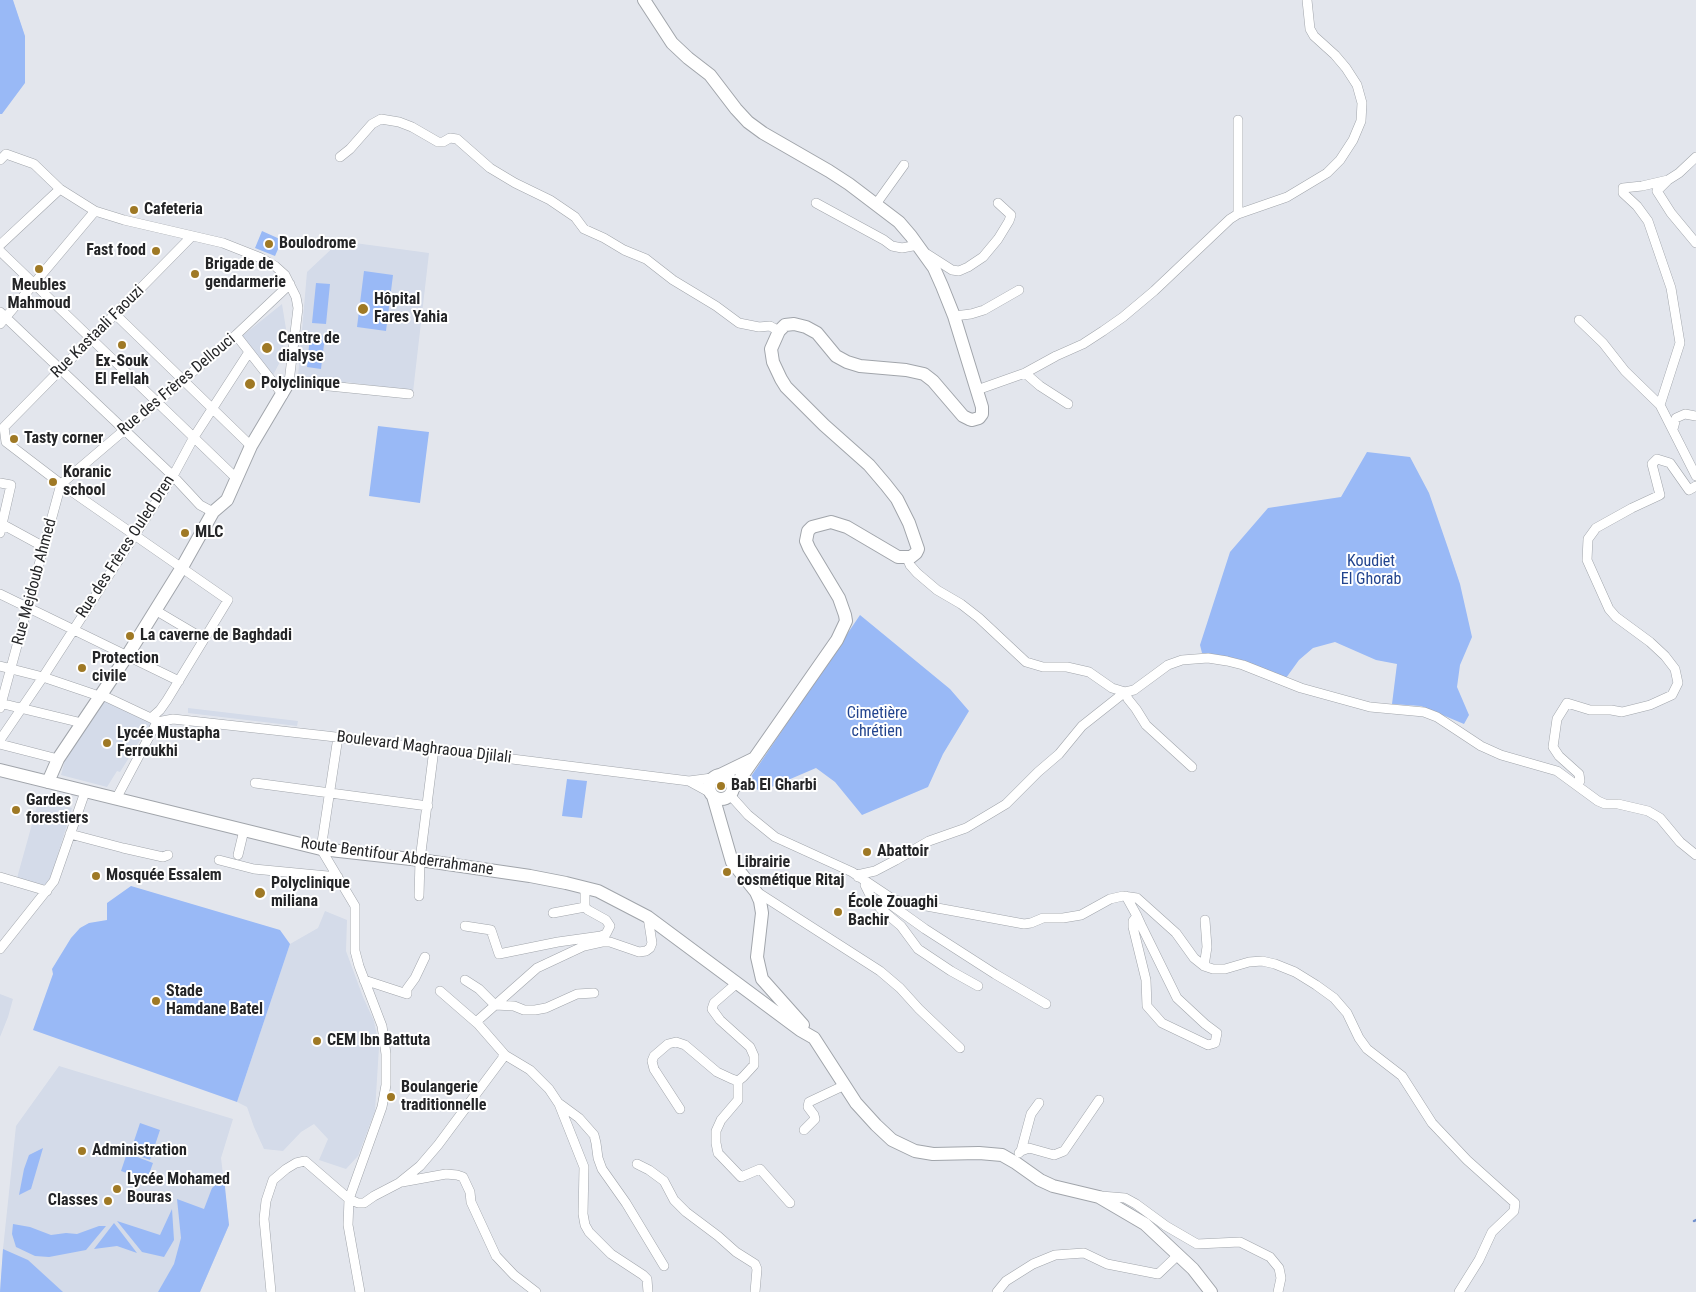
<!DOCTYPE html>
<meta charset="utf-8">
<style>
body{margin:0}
canvas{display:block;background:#e3e6ed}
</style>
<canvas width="1696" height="1292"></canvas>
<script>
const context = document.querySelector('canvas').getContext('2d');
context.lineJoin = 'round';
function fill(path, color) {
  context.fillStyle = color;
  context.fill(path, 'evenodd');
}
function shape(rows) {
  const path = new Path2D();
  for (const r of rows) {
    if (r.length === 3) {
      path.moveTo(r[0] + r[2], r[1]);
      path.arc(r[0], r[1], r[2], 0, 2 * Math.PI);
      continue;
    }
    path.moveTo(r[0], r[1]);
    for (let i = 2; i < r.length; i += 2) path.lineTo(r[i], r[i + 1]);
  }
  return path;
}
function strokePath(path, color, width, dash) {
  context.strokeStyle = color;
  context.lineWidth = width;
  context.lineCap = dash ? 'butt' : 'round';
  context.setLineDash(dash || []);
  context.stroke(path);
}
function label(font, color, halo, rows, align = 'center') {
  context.font = font + ' "Roboto Condensed",sans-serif';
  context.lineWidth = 4;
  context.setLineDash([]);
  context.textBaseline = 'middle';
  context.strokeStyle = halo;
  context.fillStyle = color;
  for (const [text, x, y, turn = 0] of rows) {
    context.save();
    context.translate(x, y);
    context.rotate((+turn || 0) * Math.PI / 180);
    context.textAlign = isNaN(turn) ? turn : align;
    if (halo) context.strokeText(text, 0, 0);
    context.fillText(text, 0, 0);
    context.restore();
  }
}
const built = shape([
 [340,241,429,253,413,392,399,389,346,382,345,387,327,384,327,380,298,377,307,272],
 [282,304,286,329,281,360,272,377,241,337],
 [103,699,151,723,120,772,117,771,107,787,61,775,66,756,85,730],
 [188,708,298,721,297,726,188,713],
 [39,799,72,808,55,864,47,886,17,878],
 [325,911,347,920,346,951,363,997,374,1021,379,1047,375,1111,358,1156,346,1169,319,1160,328,1139,314,1124,301,1132,283,1151,264,1149,254,1127,247,1107,237,1102,290,944,318,928],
 [0,994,13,999,8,1017,0,1037],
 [59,1066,233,1119,221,1158,229,1225,200,1292,0,1292,3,1249,16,1126]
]);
const green = shape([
 [0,0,13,0,25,36,25,83,2,114,0,114],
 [262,231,282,240,275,256,255,248],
 [364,271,393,275,386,331,357,327],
 [316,283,330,284,326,324,312,323],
 [310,335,325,336,321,369,307,367],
 [378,426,429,432,420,503,369,496],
 [1367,452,1410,457,1429,493,1448,548,1460,584,1472,637,1460,665,1457,687,1469,715,1464,724,1421,706,1392,704,1397,664,1376,660,1335,642,1313,648,1299,660,1286,678,1242,661,1202,653,1200,645,1230,552,1268,508,1341,497],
 [860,615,950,689,969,711,943,754,928,787,862,815,835,782,816,768,760,792,748,781],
 [567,779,587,781,582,818,562,816],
 [131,886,280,930,290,944,237,1102,33,1030,53,974,52,969,71,938,80,928,89,923,107,920,107,903],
 [140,1123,160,1130,150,1160,130,1153],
 [43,1148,31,1189,19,1195,24,1169,29,1155],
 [127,1153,153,1163,147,1180,121,1171],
 [224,1178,229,1225,200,1292,158,1292,174,1264,181,1238,177,1199,204,1209,212,1188],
 [172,1209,174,1240,164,1257,142,1252,117,1221,160,1235],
 [114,1223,137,1253,117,1246,94,1249],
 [13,1224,30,1227,51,1235,66,1233,77,1234,99,1226,106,1226,86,1250,49,1257,35,1256,16,1247,12,1234],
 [3,1249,28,1260,63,1292,0,1292]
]);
const stream = shape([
 [1694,1221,1696,1220]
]);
const street = shape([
 [1238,120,1238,214],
 [340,157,350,149,372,124,381,119,399,122,412,127,438,142,443,142,450,138,457,139,490,168,515,183,550,200,575,217,584,229,604,238,624,250,646,259,673,280,716,306,739,323,759,327,770,326,779,331],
 [1696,157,1679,173,1668,180,1657,191,1671,213,1696,243],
 [0,160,6,154,34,164,60,189,95,211,124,220,223,243,261,258,275,266,285,275,296,297,298,308,289,382,409,394],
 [1668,180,1642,186,1623,188,1623,193,1637,206,1648,221,1671,288,1680,343,1660,405,1696,476],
 [816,203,884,240,892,246,902,248,918,245],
 [876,204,904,165],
 [0,245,60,189],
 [0,251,236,478],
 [927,254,952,270,959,271,968,267,983,257,998,239,1009,221,1011,215,998,203],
 [0,312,173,476,200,505,213,512],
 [115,314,251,446],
 [954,316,971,314,984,310,1019,290],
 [1579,320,1603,343,1625,371,1660,405],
 [0,324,95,211],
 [236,335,283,395],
 [1025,373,1040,386,1068,404],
 [977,390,1025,373,1056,356,1083,344,1103,331,1123,317,1154,291,1230,219,1238,214,1287,197,1327,173,1340,160,1353,140,1361,121,1362,103,1357,85,1346,68,1335,55,1314,36,1310,29,1307,0],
 [4,427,6,442,61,484,228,600,167,700,160,710,151,718],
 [4,427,192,236],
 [1673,429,1676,418,1685,414,1696,416],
 [0,483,11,485,0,533],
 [0,523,44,547],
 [907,558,910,565,917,573,937,590,961,604,979,618,1026,662,1043,667,1067,667,1089,672,1112,688,1125,692,1134,690,1168,665,1182,660,1208,658,1227,661,1243,665,1301,688,1370,707,1424,712,1437,717,1481,746,1501,755,1557,771,1598,801,1605,804,1618,804,1648,811,1660,818,1680,842,1696,855],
 [0,594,179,681],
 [155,610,204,639],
 [0,666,43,677,96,695,102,695,155,720],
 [0,703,82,723],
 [0,708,61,484,236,335,290,284],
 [157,722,173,719,327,736,689,781,712,778],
 [338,737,321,849,355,906,355,951,359,966,382,1026,386,1054,386,1085,382,1107,349,1199,348,1225,360,1292],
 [0,740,43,677,173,476,194,437,249,352],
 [0,744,58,759],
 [689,781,711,793],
 [255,783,428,806],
 [1576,785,1580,781,1579,774,1559,756,1553,747,1557,719,1567,703,1590,710,1611,710,1622,712,1650,705,1672,695,1678,683,1675,669,1665,656,1650,642,1616,617,1609,609,1587,560,1588,539,1596,528,1632,508,1660,495,1652,464,1657,459,1670,463,1689,490,1696,486],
 [730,795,748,815,775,837,852,872,894,900,1024,924,1031,923,1043,918,1063,918,1081,915,1110,899,1123,896,1137,898,1176,933,1194,958,1204,966,1213,969,1225,969,1249,962,1262,961,1275,964,1295,972,1316,985,1334,998,1347,1013,1359,1038,1367,1049,1402,1076,1432,1123,1467,1160,1515,1203,1514,1211,1492,1232,1479,1260,1459,1292],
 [116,799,157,722],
 [70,834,123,848,163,857,168,855],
 [238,855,244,830],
 [219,860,254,869,338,877],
 [0,877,47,891],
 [858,877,857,875,875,871,896,860,929,841,966,828,1006,804,1038,772,1059,754,1082,726,1125,692,1128,699,1136,709,1146,725,1192,767],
 [865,885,871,897,881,909,901,926,918,949,951,971,978,986],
 [757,892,880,971,900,988,919,1009,960,1048],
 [419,896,420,860,434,749],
 [1126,896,1137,916,1142,927,1177,998,1205,1024,1217,1033,1215,1043,1208,1045,1162,1023,1147,1006,1146,980,1133,927,1133,921,1137,916],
 [883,899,925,929,995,974,1046,1004],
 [553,913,585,907],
 [465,926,491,930,499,954,558,942,601,936,606,934,610,926,606,920,588,910,585,907,585,887],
 [0,949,54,881,85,792],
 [1204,966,1207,947,1205,920],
 [364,980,407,994,407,989,415,978,425,957],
 [465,980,479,989,495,1005,514,1006,524,1010,535,1010,546,1008,577,994,594,993],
 [440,991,478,1024,505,1055,530,1070,549,1089,559,1104,584,1167,583,1214,585,1225,589,1232,611,1254,643,1275,647,1279,648,1292],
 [476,1022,537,968,584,946,602,942,610,942,639,952,646,951,650,948,652,943,648,917],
 [738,1081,738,1100,721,1120,716,1131,716,1143,718,1153,741,1177,760,1169,790,1203],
 [560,1104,579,1118,594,1135,596,1143,598,1158,602,1169,626,1203,664,1266],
 [680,1109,654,1069,652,1061,654,1056,668,1044,676,1042,685,1045,717,1072,732,1079,738,1081,743,1077,754,1065,754,1056,750,1047,720,1020,712,1009,714,1003,737,983],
 [804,1130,815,1119,814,1115,808,1107,809,1102,845,1085],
 [1021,1151,1029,1148,1054,1155,1064,1151,1099,1100],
 [1019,1153,1021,1151,1031,1114,1039,1103],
 [637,1164,649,1170,664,1181,674,1200,686,1212,718,1236,736,1252,755,1264,757,1269,755,1292],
 [402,1182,446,1174,457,1175,463,1177,470,1192,471,1202,496,1256,514,1275,536,1292],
 [1101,1196,1125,1198,1136,1204,1166,1226,1197,1244,1240,1242,1270,1257,1279,1268,1281,1278,1278,1292],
 [271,1292,264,1219,266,1201,273,1180,286,1169,296,1163,305,1161,349,1199,358,1203,364,1203,374,1196,399,1183,420,1166,438,1145,505,1055],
 [997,1292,1006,1281,1033,1264,1055,1255,1084,1253,1107,1264,1158,1274,1178,1255]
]);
const secondary = shape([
 [644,0,672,43,688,58,710,75,736,109,748,122,763,133,829,171,849,184,899,222,911,236,934,268,942,286,954,316,982,407,982,414,979,418,972,420,969,419,963,416,933,381,924,374,906,370,860,366,847,362,836,356,817,333,806,327,794,324,785,325,779,331,771,349,773,362,781,379,786,387,824,425,869,465,886,485,897,499,909,523,918,549,916,553,911,557,898,557,847,527,831,522,812,527,808,531,806,541,809,548,839,598,845,615,846,621,837,640,733,789],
 [0,770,321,849,420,860,530,876,566,883,598,891,648,917,800,1030,814,1038,856,1103,876,1125,892,1140,915,1151,933,1154,979,1153,1002,1155,1016,1163,1040,1180,1053,1186,1099,1197,1145,1224,1193,1269,1211,1292],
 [720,775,753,759],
 [721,787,12],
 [48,782,58,759,127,656,181,569,213,512,227,500,251,446,289,382],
 [713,796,732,862,756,892,760,901,762,913,757,957,762,979,803,1025]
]);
const markers = [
 [134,210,5,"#9f7925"],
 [269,244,5,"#9f7925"],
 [156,251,5,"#9f7925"],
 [39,269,5,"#9f7925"],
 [195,274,5,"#9f7925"],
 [363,309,6,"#9f7925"],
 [122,345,5,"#9f7925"],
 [267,348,6,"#9f7925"],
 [250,384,6,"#9f7925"],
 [14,439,5,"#9f7925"],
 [53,482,5,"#9f7925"],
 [185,533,5,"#9f7925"],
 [130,636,5,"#9f7925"],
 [82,668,5,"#9f7925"],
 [107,743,5,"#9f7925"],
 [721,786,5,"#9f7925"],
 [16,810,5,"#9f7925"],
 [867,852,5,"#9f7925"],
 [727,872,5,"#9f7925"],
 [96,876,5,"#9f7925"],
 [260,893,6,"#9f7925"],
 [838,912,5,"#9f7925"],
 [156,1001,5,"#9f7925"],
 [317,1041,5,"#9f7925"],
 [391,1097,5,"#9f7925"],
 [82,1151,5,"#9f7925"],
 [117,1189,5,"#9f7925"],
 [108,1201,5,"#9f7925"]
];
const poiNames = [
 ["Cafeteria",144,210],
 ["Boulodrome",279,244],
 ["Fast food",146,251,"right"],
 ["Brigade de",205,265],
 ["gendarmerie",205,283],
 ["Meubles",39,286,"center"],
 ["Mahmoud",39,304,"center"],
 ["Hôpital",374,300],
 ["Fares Yahia",374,318],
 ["Centre de",278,339],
 ["dialyse",278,357],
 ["Ex-Souk",122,362,"center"],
 ["El Fellah",122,380,"center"],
 ["Polyclinique",261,384],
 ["Tasty corner",24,439],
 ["Koranic",63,473],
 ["school",63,491],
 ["MLC",195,533],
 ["La caverne de Baghdadi",140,636],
 ["Protection",92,659],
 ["civile",92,677],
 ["Lycée Mustapha",117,734],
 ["Ferroukhi",117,752],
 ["Bab El Gharbi",731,786],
 ["Gardes",26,801],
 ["forestiers",26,819],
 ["Abattoir",877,852],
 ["Librairie",737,863],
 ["cosmétique Ritaj",737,881],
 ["Mosquée Essalem",106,876],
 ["Polyclinique",271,884],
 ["miliana",271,902],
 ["École Zouaghi",848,903],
 ["Bachir",848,921],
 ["Stade",166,992],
 ["Hamdane Batel",166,1010],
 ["CEM Ibn Battuta",327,1041],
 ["Boulangerie",401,1088],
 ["traditionnelle",401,1106],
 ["Administration",92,1151],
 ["Lycée Mohamed",127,1180],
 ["Bouras",127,1198],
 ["Classes",98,1201,"right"]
];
const streetNames = [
 ["Rue Kastaali Faouzi",98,332,-45],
 ["Rue des Frères Dellouci",177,385,-40],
 ["Rue des Frères Ouled Dren",126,547,-57],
 ["Rue Mejdoub Ahmed",35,582,-75],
 ["Boulevard Maghraoua Djilali",424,748,7],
 ["Route Bentifour Abderrahmane",397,857,8]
];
const parkNames = [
 ["Koudiet",1371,562],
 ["El Ghorab",1371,580],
 ["Cimetière",877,714],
 ["chrétien",877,732]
];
fill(built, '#d4dbe9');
fill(green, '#99b9f6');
strokePath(stream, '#708fcd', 2.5);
strokePath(street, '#a1a5ab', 10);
strokePath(secondary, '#a1a5ab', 14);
strokePath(street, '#fff', 9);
strokePath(secondary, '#fff', 12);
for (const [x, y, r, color] of markers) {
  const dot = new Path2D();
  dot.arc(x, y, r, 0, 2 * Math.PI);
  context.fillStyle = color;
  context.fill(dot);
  strokePath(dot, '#fff', 2);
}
label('bold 16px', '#242527', '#fff', poiNames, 'left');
label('16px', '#242527', '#fff', streetNames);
label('16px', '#22448e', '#fff', parkNames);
</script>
